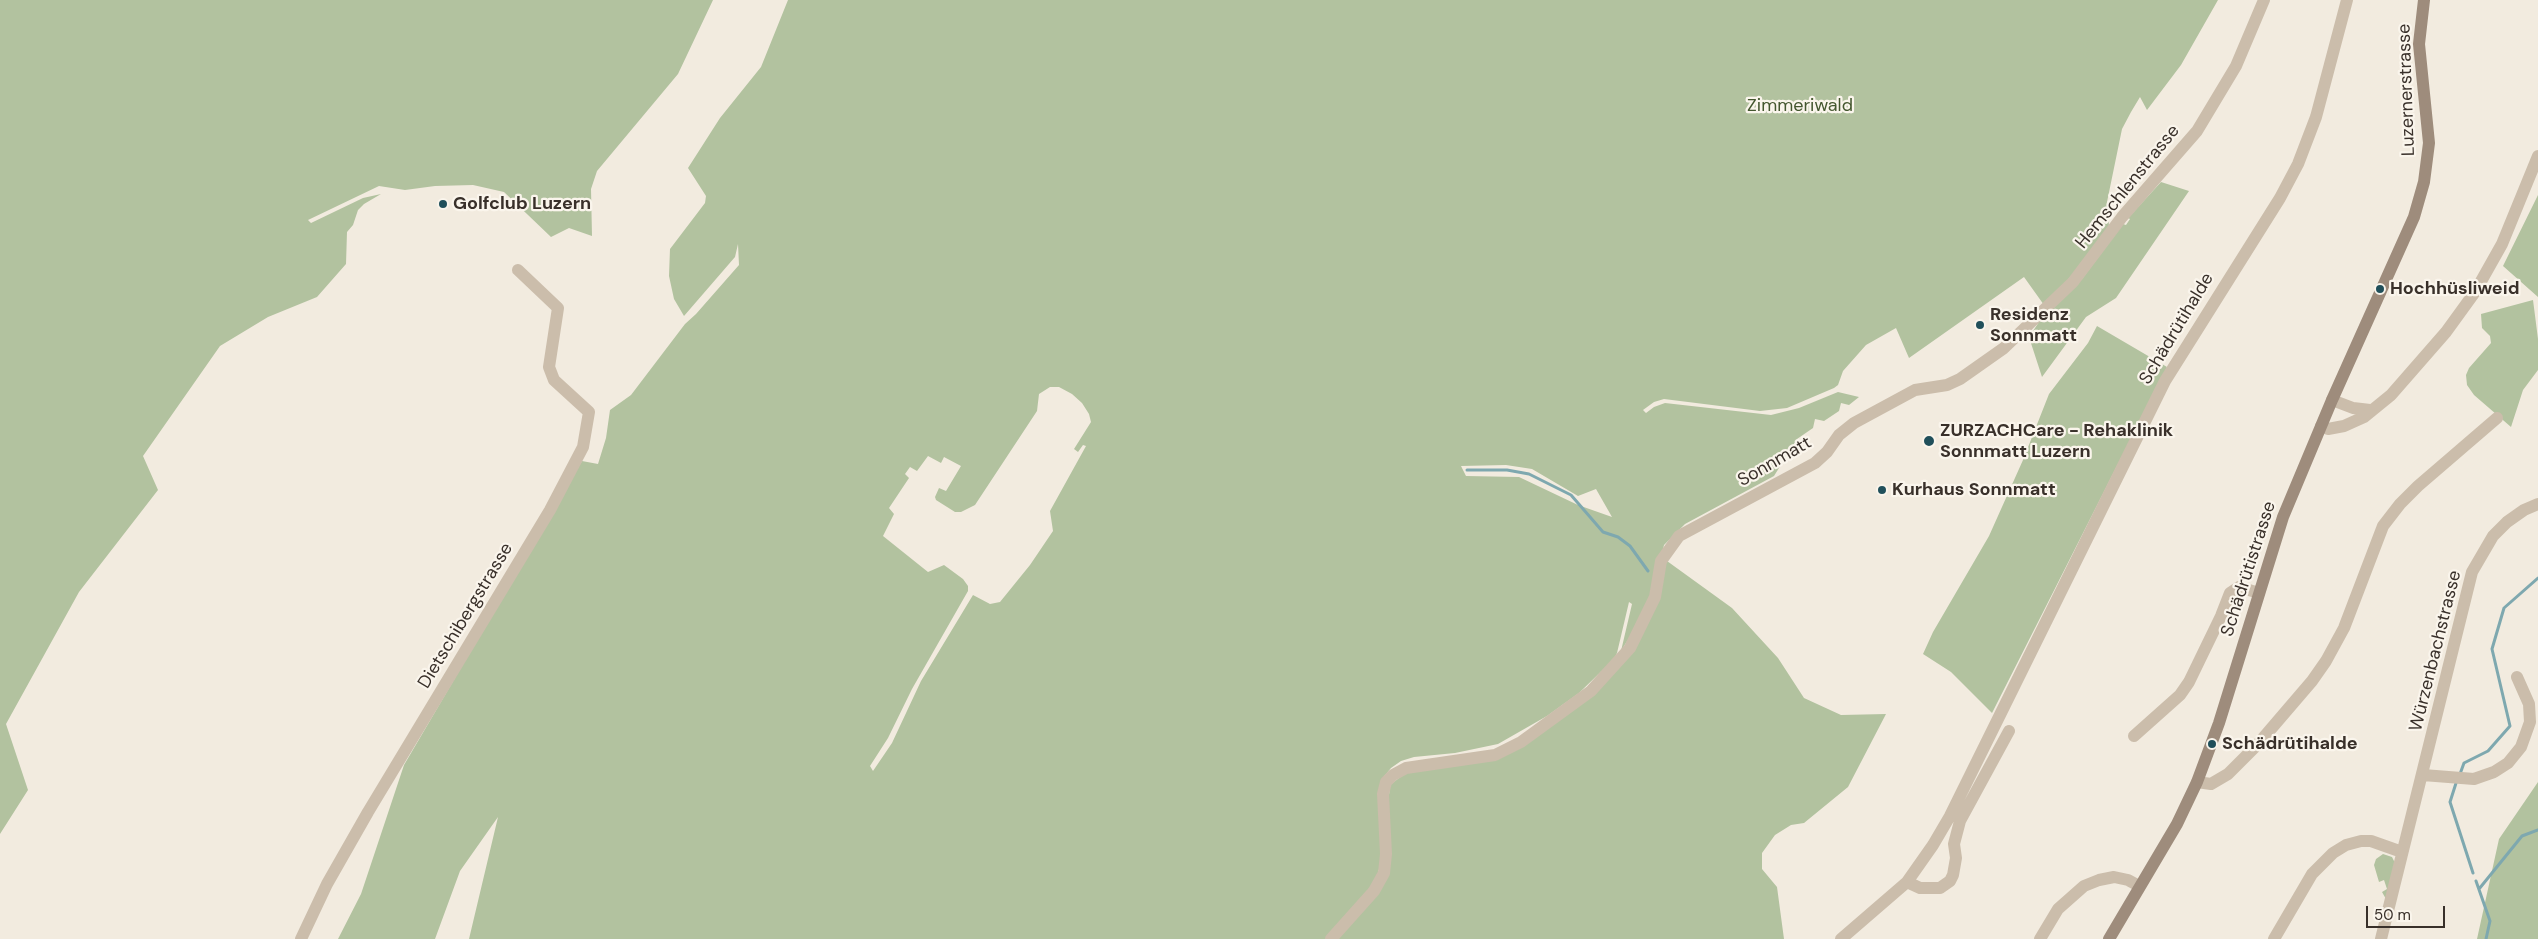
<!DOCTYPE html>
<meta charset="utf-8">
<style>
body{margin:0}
#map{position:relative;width:2538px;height:939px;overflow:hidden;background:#f2ebdf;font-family:"DM Sans",sans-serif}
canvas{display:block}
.scale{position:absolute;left:2366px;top:906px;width:79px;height:22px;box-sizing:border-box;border:2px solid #39302a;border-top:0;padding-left:6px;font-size:15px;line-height:18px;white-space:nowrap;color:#39302a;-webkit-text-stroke:4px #faf5ec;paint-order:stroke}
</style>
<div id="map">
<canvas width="2538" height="939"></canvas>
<div class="scale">50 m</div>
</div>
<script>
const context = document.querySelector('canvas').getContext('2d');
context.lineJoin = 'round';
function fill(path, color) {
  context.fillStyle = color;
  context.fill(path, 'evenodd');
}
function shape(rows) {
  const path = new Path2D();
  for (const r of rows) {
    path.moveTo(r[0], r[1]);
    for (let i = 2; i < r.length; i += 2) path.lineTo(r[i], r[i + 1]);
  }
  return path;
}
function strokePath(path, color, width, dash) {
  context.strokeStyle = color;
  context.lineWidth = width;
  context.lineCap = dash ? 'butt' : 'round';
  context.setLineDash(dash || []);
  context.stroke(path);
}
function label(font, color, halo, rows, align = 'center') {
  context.font = font + ' "DM Sans",sans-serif';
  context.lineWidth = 4.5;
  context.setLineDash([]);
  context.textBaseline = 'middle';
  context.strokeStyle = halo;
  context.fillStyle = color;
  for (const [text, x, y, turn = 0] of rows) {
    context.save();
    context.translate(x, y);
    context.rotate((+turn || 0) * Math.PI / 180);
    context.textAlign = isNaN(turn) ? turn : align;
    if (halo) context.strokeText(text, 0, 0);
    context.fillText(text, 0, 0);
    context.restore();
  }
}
const green = shape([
 [0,0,713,0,678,74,597,171,591,189,592,236,569,228,551,237,504,192,473,185,435,186,405,190,379,186,308,220,311,223,363,198,381,194,364,204,358,210,353,225,347,232,346,264,317,297,268,317,220,346,143,456,158,490,79,592,6,724,28,790,0,834],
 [788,0,2218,0,2181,65,2147,110,2140,97,2131,112,2122,129,2107,202,2109,226,2091,255,2044,305,2024,277,1909,358,1896,328,1866,345,1843,371,1838,385,1834,388,1787,408,1760,411,1664,399,1654,402,1643,410,1646,413,1654,407,1665,403,1771,415,1799,408,1838,392,1859,397,1849,405,1841,403,1839,411,1824,421,1815,419,1813,428,1797,439,1774,476,1685,524,1664,545,1651,603,1621,651,1632,604,1629,602,1617,653,1614,659,1579,693,1547,716,1498,744,1455,753,1414,757,1401,761,1391,768,1382,779,1382,858,1376,880,1328,939,469,939,498,817,460,871,435,939,338,939,361,894,404,765,582,461,598,464,606,438,610,410,631,395,685,324,696,314,739,265,738,244,735,257,684,316,674,299,669,276,670,249,705,203,706,196,688,168,720,118,761,67],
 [1050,387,1059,387,1072,394,1082,403,1089,414,1091,422,1074,449,1078,452,1083,445,1086,446,1050,511,1053,531,1030,565,1000,602,990,604,973,595,921,681,892,743,873,771,870,766,888,738,912,689,968,591,968,586,963,579,944,565,928,572,883,536,894,514,889,508,909,478,905,474,910,467,917,471,928,456,941,463,944,457,961,466,946,491,939,488,935,497,936,500,955,512,961,512,975,505,1037,411,1039,394],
 [1506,465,1532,469,1578,496,1596,489,1612,517,1578,505,1519,477,1466,476,1461,466],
 [2161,182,2189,191,2116,298,2086,317,2042,377,2029,337,2039,322,2082,279,2123,224,2126,225,2130,219,2128,218],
 [2538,195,2538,297,2503,266],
 [2533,300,2538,339,2538,370,2523,390,2511,427,2474,395,2467,385,2466,375,2469,368,2491,343,2490,336,2482,328,2481,314],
 [2097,326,2167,367,1992,713,1951,672,1923,654,1933,632,1989,536,2023,460,2049,394,2088,343],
 [1667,561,1732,608,1778,658,1804,698,1841,715,1886,714,1848,787,1804,823,1791,825,1775,835,1762,853,1762,869,1777,887,1784,939,1337,939,1379,893,1390,785,1408,771,1520,746,1626,660],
 [2538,782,2538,939,2477,939,2499,839],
 [2383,854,2392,857,2395,863,2386,899,2382,892,2387,889,2384,880,2379,882,2374,865,2376,859]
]);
const stream = shape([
 [1467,470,1507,470,1529,474,1571,495,1603,532,1618,537,1630,546,1648,571],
 [2460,774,2464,763,2488,751,2510,726,2492,649,2504,608,2538,578],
 [2457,780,2450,802,2473,873],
 [2476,881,2490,921,2486,939],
 [2479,889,2522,836,2538,830]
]);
const street = shape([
 [2332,400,2353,408,2370,410],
 [2321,426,2328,429,2344,426,2364,417,2391,395,2446,332,2475,292,2502,244,2538,156],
 [2134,736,2180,695,2189,682,2221,616,2230,593,2239,587,2259,593],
 [2423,775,2474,779,2494,772,2508,763,2521,747,2530,722,2529,704,2517,677],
 [2197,782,2211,784,2228,774,2258,744,2312,681,2326,661,2344,628,2383,526,2400,504,2418,486,2497,418],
 [1907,882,1920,888,1940,888,1950,881,1953,875,1956,858,1954,844,1960,821,2009,731],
 [301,939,327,884,368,812,550,510,583,447,589,412,554,380,549,367,558,308,518,270],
 [1331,939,1374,891,1384,873,1386,854,1383,794,1386,782,1393,775,1406,768,1495,755,1521,742,1591,691,1630,648,1655,597,1661,561,1679,536,1815,463,1827,452,1839,435,1854,423,1915,390,1947,385,1960,379,2004,348,2073,282,2122,217,2197,131,2236,66,2264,0],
 [1841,939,1907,882,1933,845,1950,816,2165,381,2280,198,2298,164,2316,117,2347,0],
 [2040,939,2058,909,2084,886,2099,880,2114,877,2128,880,2139,886],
 [2274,939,2312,874,2333,853,2346,845,2361,841,2371,841,2402,852],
 [2381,939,2472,572,2493,536,2507,522,2524,510,2538,504]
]);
const secondary = shape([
 [2109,939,2177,824,2197,782,2219,723,2283,517,2332,400,2414,217,2424,182,2429,143,2419,44,2424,0]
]);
const markers = [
 [443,204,5,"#204f5a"],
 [2380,289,5,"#204f5a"],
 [1980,325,5,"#204f5a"],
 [1929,441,6,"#204f5a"],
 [1882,490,5,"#204f5a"],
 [2212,744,5,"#204f5a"]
];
const streetNames = [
 ["Luzernerstrasse",2407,90,-92],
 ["Hemschlenstrasse",2128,187,-51],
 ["Schädrütihalde",2177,329,-59],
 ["Sonnmatt",1775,462,-30],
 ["Schädrütistrasse",2249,569,-72],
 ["Dietschibergstrasse",466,616,-59],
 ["Würzenbachstrasse",2436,651,-76]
];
const parkNames = [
 ["Zimmeriwald",1800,106]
];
const poiNames = [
 ["Golfclub Luzern",453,204],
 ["Hochhüsliweid",2390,289],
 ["Residenz",1990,315],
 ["Sonnmatt",1990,336],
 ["ZURZACHCare - Rehaklinik",1940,431],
 ["Sonnmatt Luzern",1940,452],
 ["Kurhaus Sonnmatt",1892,490],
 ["Schädrütihalde",2222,744]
];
fill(green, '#b2c29f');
strokePath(stream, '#7ea8af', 3);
strokePath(street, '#cbbdab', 12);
strokePath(secondary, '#9e8c7c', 12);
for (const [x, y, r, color] of markers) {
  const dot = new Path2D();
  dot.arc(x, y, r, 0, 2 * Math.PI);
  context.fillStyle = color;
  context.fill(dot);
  strokePath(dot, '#faf5ec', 2);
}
label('18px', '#39302a', '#faf5ec', streetNames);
label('18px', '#43562e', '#faf5ec', parkNames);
label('bold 18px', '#39302a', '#faf5ec', poiNames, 'left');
</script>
